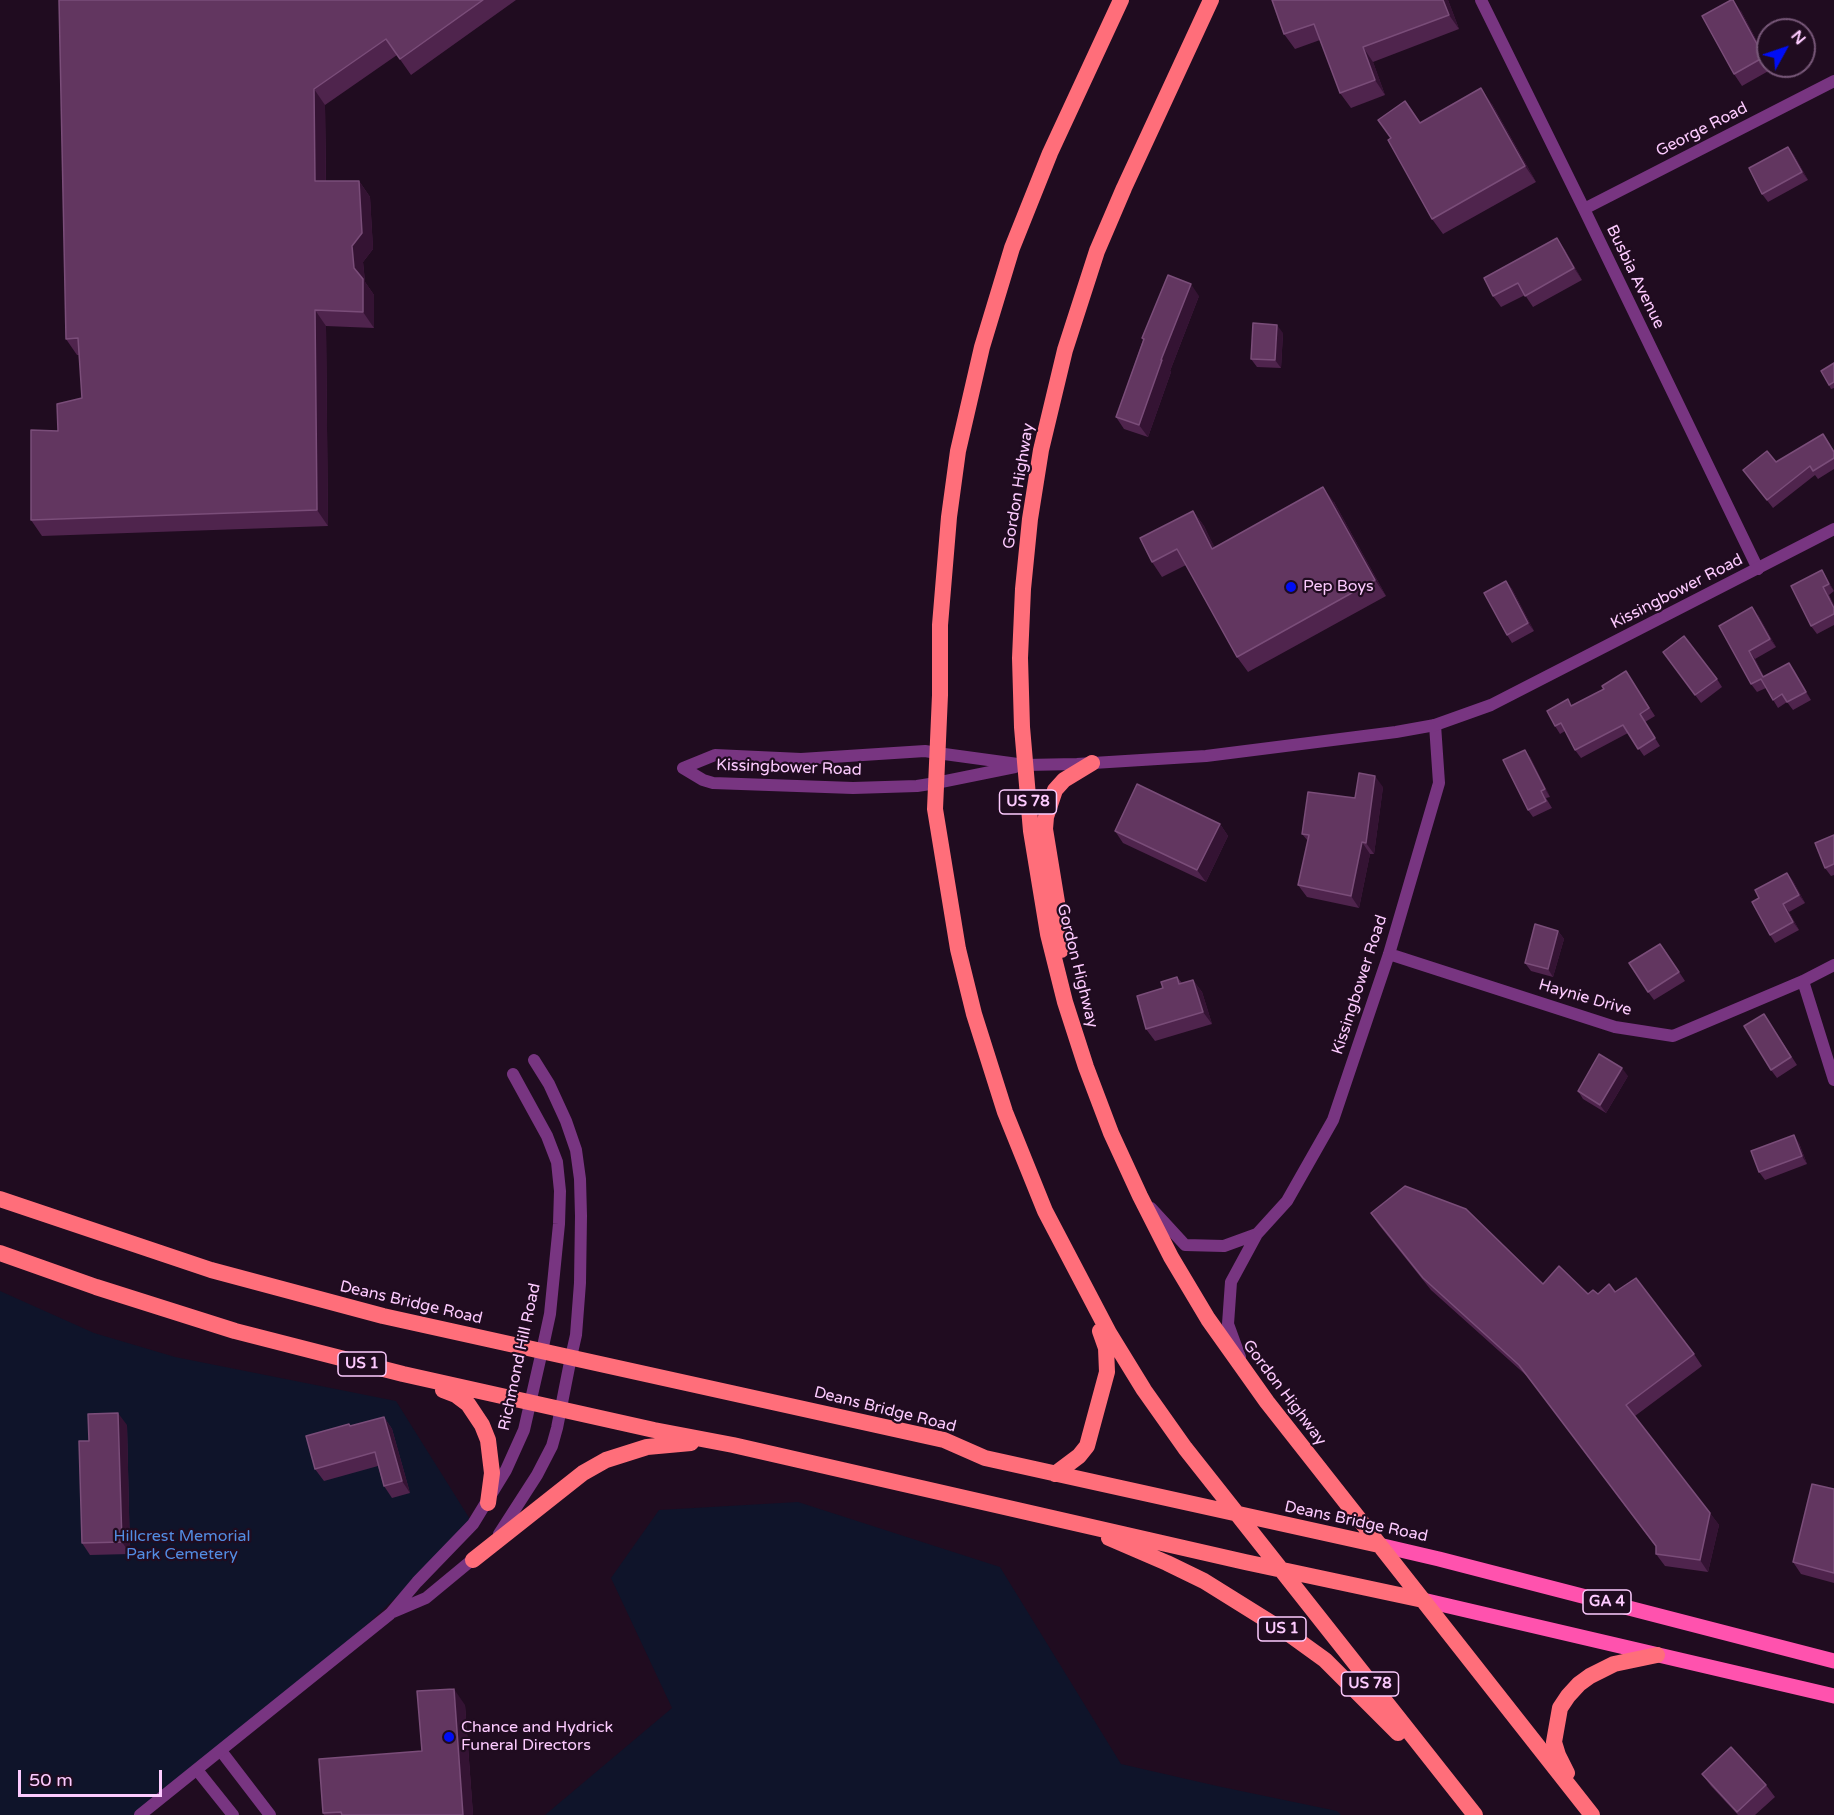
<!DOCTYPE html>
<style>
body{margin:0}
#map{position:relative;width:1834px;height:1815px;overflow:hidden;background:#200c20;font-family:"Varela Round",sans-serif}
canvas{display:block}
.north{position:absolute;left:1756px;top:18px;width:60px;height:60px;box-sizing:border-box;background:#200c20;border:2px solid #785879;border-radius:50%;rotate:50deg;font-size:16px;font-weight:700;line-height:24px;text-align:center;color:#fdcbff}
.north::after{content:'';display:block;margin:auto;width:21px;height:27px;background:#000ef6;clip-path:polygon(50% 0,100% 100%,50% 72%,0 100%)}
.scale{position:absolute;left:18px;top:1770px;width:144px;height:27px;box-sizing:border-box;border:3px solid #fdcbff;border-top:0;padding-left:8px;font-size:18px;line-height:21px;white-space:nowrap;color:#fdcbff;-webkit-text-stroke:4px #200c20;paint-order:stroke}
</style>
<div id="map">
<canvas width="1834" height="1815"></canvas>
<div class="north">N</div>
<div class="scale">50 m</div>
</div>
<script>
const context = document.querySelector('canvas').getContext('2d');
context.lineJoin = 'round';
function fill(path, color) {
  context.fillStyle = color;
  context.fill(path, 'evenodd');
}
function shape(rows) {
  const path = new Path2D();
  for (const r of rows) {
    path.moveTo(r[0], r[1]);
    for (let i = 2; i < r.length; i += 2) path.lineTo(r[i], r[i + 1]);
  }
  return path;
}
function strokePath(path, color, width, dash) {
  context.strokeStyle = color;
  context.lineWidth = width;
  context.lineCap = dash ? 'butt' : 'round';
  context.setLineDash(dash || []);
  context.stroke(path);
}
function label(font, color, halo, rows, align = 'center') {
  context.font = font + ' "Varela Round",sans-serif';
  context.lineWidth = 4.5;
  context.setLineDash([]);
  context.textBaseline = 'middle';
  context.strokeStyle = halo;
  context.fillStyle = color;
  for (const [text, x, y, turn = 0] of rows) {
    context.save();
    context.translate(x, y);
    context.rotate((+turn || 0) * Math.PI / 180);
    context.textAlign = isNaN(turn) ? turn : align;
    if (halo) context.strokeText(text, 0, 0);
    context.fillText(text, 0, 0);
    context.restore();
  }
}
const green = shape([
 [0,1291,94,1333,175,1357,396,1401,473,1524,311,1678,139,1815,0,1815],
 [798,1502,1000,1567,1121,1764,1217,1786,1337,1811,1341,1815,545,1815,672,1708,611,1578,659,1510]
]);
const minor = shape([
 [1481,0,1584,209,1758,569],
 [1584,209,1834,81],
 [683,768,703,780,713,783,853,788,917,786,936,783],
 [683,768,715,755,801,759,925,751,937,753],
 [1389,954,1615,1027,1673,1036,1803,981,1834,965],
 [1803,981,1834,1080],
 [534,1060,549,1084,566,1121,576,1150,580,1179,581,1216,580,1283,576,1335,571,1357],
 [513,1074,547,1136,557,1162,560,1191,559,1224,550,1314,542,1351],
 [1151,1208,1185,1245,1224,1246,1257,1234],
 [1240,1357,1228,1324,1231,1282,1257,1234,1287,1201,1333,1120,1389,954,1439,783,1435,725],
 [221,1751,270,1815],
 [197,1770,233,1815]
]);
const tertiary = shape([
 [937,753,1025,765,1077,764,1206,756,1396,732,1435,725,1491,705,1834,529],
 [936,783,1015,767],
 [499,1534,537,1475,552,1446,557,1428,571,1357],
 [393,1612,426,1598,478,1555],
 [140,1815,390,1614,417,1582,473,1524,506,1470,524,1430,542,1351]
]);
const primary = shape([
 [1379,1545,1439,1559,1834,1661],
 [1423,1600,1834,1696]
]);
const trunk = shape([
 [1121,0,1050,153,1012,248,982,347,958,451,949,517,940,625,940,695,935,809,958,949,974,1014,1005,1112,1045,1211,1109,1333,1144,1390,1185,1448,1475,1815],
 [1211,0,1124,188,1097,251,1065,350,1041,450,1030,519,1023,589,1020,658,1022,727,1031,831,1048,934,1065,1002,1086,1067,1111,1133,1140,1196,1171,1257,1208,1319,1267,1402,1592,1815],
 [1061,950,1057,902,1045,829,1046,817,1055,790,1064,780,1092,763],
 [0,1199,211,1270,383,1316,944,1440,985,1458,1379,1545],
 [0,1253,96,1287,235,1331,403,1374,654,1430,733,1445,1245,1562,1423,1600],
 [443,1390,456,1395,468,1404,482,1425,488,1440,492,1473,488,1503],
 [1055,1474,1079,1456,1087,1446,1107,1372,1106,1348,1100,1331],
 [1109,1538,1167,1563,1204,1581,1289,1634,1325,1660,1398,1733],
 [473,1560,583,1473,606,1460,647,1447,691,1443],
 [1567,1773,1558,1755,1554,1742,1560,1708,1568,1696,1579,1684,1590,1676,1614,1664,1657,1655]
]);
const wall = shape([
 [59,0,516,0,411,75,397,55,325,105,326,181,359,181,370,197,373,249,363,262,365,282,374,295,374,328,326,326,328,526,42,536,31,520,58,431,82,398,79,355,77,355,66,339],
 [1272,0,1448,0,1459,29,1373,62,1385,95,1351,108,1340,93,1320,40,1295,49,1284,34],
 [1741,11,1768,62,1768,66,1770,66,1772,69,1742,86,1734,74],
 [1492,104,1536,182,1443,234,1432,219,1420,123],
 [1788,147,1794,155,1808,180,1768,202,1762,194],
 [1557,238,1565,250,1582,280,1533,307,1525,295,1501,307,1493,296],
 [1199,296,1170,371,1171,372,1148,437,1124,429,1116,417,1143,340,1142,338],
 [1283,333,1281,368,1257,367,1251,359],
 [1834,363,1834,388,1831,389,1829,385],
 [1823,434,1834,451,1834,469,1818,479,1815,475,1773,508,1743,470,1776,462],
 [1334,502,1386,596,1248,672,1237,657,1186,565,1162,577,1152,562,1193,511,1204,526,1214,547],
 [1822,570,1834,591,1829,595,1834,605,1834,625,1817,634,1811,626],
 [1506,581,1512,589,1534,631,1512,643,1507,635],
 [1758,615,1776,647,1755,659,1764,677,1789,663,1811,700,1793,710,1787,702,1778,708,1766,688,1757,692,1751,684,1719,626],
 [1663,652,1717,679,1722,687,1701,703],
 [1626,671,1655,716,1645,722,1660,746,1644,756,1628,733,1581,758,1575,750,1565,731,1560,734,1555,726,1572,705,1604,689],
 [1530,757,1550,797,1546,798,1552,808,1533,817,1528,810],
 [1383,787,1374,854,1370,854,1359,908,1307,897,1298,885,1308,841,1302,834,1355,798],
 [1220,824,1228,836,1206,882,1123,843,1115,831],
 [1834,835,1834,875,1831,876,1825,868],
 [1787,873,1793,881,1805,903,1789,912,1799,930,1775,943,1770,935,1759,898],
 [1558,931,1564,939,1553,977,1531,971,1525,963],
 [1666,952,1685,981,1654,1000,1648,992],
 [1177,977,1182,983,1193,980,1202,992,1212,1024,1155,1041,1146,1029,1163,988],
 [1764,1014,1797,1065,1777,1078,1771,1070],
 [1628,1076,1606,1113,1583,1099,1578,1091],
 [1799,1143,1807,1164,1765,1180,1759,1172],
 [1371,1213,1543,1284,1588,1294,1598,1294,1615,1292,1694,1354,1702,1366,1635,1416,1719,1525,1708,1572,1665,1566,1656,1554,1656,1547,1528,1377,1431,1290,1379,1225],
 [384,1417,392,1429,410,1493,392,1498,384,1486,378,1466,324,1481,315,1469,351,1426],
 [127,1425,130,1554,90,1555,82,1543,89,1441],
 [1834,1489,1834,1583,1801,1574,1793,1562],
 [465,1705,473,1815,324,1815,323,1813,422,1751],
 [1702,1774,1766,1785,1775,1797,1755,1815,1738,1815,1711,1786]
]);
const shadedWall = shape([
 [1443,0,1448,0,1459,29,1449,15],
 [1733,0,1741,11,1768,62,1768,63,1764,57],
 [1363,47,1373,62,1385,95,1375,80],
 [1481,88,1492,104,1536,182,1525,166],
 [314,89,325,105,326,197,315,181],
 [1788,147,1794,155,1808,180,1802,172],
 [359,181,370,197,373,249,363,262,365,282,374,295,374,328,363,312,354,268,352,246],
 [1557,238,1565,250,1582,280,1574,268],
 [1191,284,1199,296,1170,371,1171,372,1148,437,1139,425,1161,360],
 [315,310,326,326,328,526,317,510],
 [1277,325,1283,333,1281,368,1275,360],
 [1323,487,1334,502,1386,596,1375,580],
 [1193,511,1204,526,1223,564,1212,549],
 [1822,570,1827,578,1834,591,1829,584],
 [1506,581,1512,589,1534,631,1528,623],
 [1823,587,1834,605,1834,608],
 [1752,607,1758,615,1776,647,1770,639],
 [1749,651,1755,659,1769,685,1763,677],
 [1789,663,1795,671,1811,700,1806,692],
 [1525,750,1530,757,1550,797,1545,789],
 [1375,776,1383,787,1374,854,1366,843],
 [1220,824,1228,836,1206,882,1197,870],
 [1362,842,1370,854,1359,908,1351,896],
 [1787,873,1793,881,1805,903,1799,895],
 [1783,904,1789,912,1799,930,1793,922],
 [1558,931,1564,939,1553,977,1548,969],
 [1193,980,1202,992,1212,1024,1203,1012],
 [1622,1068,1628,1076,1606,1113,1600,1105],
 [1794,1135,1799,1143,1807,1164,1802,1156],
 [118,1413,127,1425,130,1554,122,1542],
 [384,1417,392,1429,410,1493,402,1481],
 [1710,1513,1719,1525,1708,1572,1700,1560],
 [454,1689,465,1705,473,1815,463,1815]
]);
const building = shape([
 [59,0,483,0,400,59,386,39,314,89,315,181,359,181,362,233,352,246,354,268,363,279,363,312,315,310,317,510,31,520,31,430,58,431,57,404,82,398,78,338,66,339,59,0],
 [1272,0,1443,0,1449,15,1363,47,1375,80,1340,93,1314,24,1284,34,1272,0],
 [1731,0,1733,0,1764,57,1734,74,1702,16,1731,0],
 [1481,88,1525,166,1432,219,1388,140,1391,138,1378,120,1405,101,1420,123,1481,88],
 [1788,147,1802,172,1762,194,1749,168,1788,147],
 [1557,238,1574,268,1525,296,1518,283,1493,296,1484,278,1557,238],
 [1168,275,1191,284,1161,360,1162,360,1139,425,1116,417,1144,339,1142,338,1168,275],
 [1253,323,1277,325,1275,360,1251,359,1253,323],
 [1834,363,1834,382,1829,385,1821,371,1834,363],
 [1823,434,1834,452,1834,458,1813,471,1810,466,1767,500,1743,470,1767,451,1776,462,1823,434],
 [1323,487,1375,580,1237,657,1177,549,1152,562,1140,538,1193,511,1212,549,1323,487],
 [1822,570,1829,584,1823,587,1834,608,1834,614,1811,626,1791,586,1822,570],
 [1506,581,1528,623,1507,635,1484,593,1506,581],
 [1752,607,1770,639,1749,651,1763,677,1789,663,1806,692,1787,702,1782,694,1773,700,1761,679,1751,684,1719,626,1752,607],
 [1684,636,1717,679,1695,695,1663,652,1684,636],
 [1626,671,1649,708,1640,714,1655,738,1638,749,1623,725,1575,750,1561,723,1555,726,1547,711,1568,699,1571,706,1604,689,1602,686,1626,671],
 [1525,750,1545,789,1541,791,1546,801,1528,810,1503,760,1525,750],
 [1359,773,1375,776,1366,843,1362,842,1351,896,1298,885,1309,835,1302,834,1308,792,1355,798,1359,773],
 [1137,784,1220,824,1197,870,1115,831,1137,784],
 [1834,835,1834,864,1825,868,1815,843,1834,835],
 [1787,873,1799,895,1783,904,1793,922,1770,935,1752,902,1759,898,1755,890,1787,873],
 [1535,924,1558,931,1548,969,1525,963,1535,924],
 [1660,944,1679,972,1648,992,1629,963,1660,944],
 [1177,977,1179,984,1193,980,1203,1012,1146,1029,1137,996,1163,988,1161,982,1177,977],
 [1764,1014,1791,1057,1771,1070,1744,1026,1764,1014],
 [1599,1054,1622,1068,1600,1105,1578,1091,1599,1054],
 [1794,1135,1802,1156,1759,1172,1751,1151,1794,1135],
 [1405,1186,1466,1209,1543,1284,1559,1266,1588,1294,1593,1290,1598,1294,1609,1284,1615,1292,1636,1278,1694,1354,1626,1405,1710,1513,1700,1560,1656,1554,1656,1546,1519,1365,1423,1278,1371,1213,1405,1186],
 [118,1413,122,1542,82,1543,79,1441,89,1441,88,1414,118,1413],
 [384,1417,402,1481,384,1486,375,1452,315,1469,306,1436,349,1424,350,1426,384,1417],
 [1812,1484,1834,1489,1834,1573,1793,1562,1812,1484],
 [454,1689,463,1815,342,1815,341,1812,323,1813,319,1759,422,1751,417,1691,454,1689],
 [1731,1747,1766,1785,1737,1812,1702,1774,1731,1747]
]);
const markers = [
 [1291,587,6,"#000ef6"],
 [449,1737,6,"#000ef6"]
];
const shields = [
 [1028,802,57],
 [362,1364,48],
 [1607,1602,48],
 [1282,1629,48],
 [1370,1684,57]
];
const shieldNames = [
 ["US 78",1028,802],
 ["US 1",362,1364],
 ["GA 4",1607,1602],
 ["US 1",1282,1629],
 ["US 78",1370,1684]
];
const streetNames = [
 ["George Road",1702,130,-27],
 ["Busbia Avenue",1635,277,64],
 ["Gordon Highway",1019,486,-81],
 ["Kissingbower Road",1677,592,-27],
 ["Kissingbower Road",789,768,2],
 ["Gordon Highway",1077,966,76],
 ["Kissingbower Road",1360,985,-72],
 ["Haynie Drive",1585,998,16],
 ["Deans Bridge Road",411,1303,13],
 ["Richmond Hill Road",520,1357,-78],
 ["Gordon Highway",1284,1393,53],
 ["Deans Bridge Road",885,1410,14],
 ["Deans Bridge Road",1356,1522,12]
];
const poiNames = [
 ["Pep Boys",1303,587],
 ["Chance and Hydrick",461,1728],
 ["Funeral Directors",461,1746]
];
const parkNames = [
 ["Hillcrest Memorial",182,1537],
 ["Park Cemetery",182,1555]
];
fill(green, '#0f142a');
strokePath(minor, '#783581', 12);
strokePath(tertiary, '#783581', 12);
strokePath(primary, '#ff52ae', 15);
strokePath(trunk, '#ff6e7a', 16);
fill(wall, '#4f244d');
fill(shadedWall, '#341333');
fill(building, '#623660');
strokePath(building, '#7a4d79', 1.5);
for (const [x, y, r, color] of markers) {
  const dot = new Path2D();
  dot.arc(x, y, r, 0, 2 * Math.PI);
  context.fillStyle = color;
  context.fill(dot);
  strokePath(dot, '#200c20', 2);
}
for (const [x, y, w] of shields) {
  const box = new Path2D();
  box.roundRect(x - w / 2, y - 12, w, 24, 4.5);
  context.fillStyle = '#200c20';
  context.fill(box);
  strokePath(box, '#fdcbff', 1.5);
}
label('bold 15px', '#fdcbff', null, shieldNames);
label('16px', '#fdcbff', '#200c20', streetNames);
label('16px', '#fdcbff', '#200c20', poiNames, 'left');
label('16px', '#528de3', '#200c20', parkNames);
</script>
